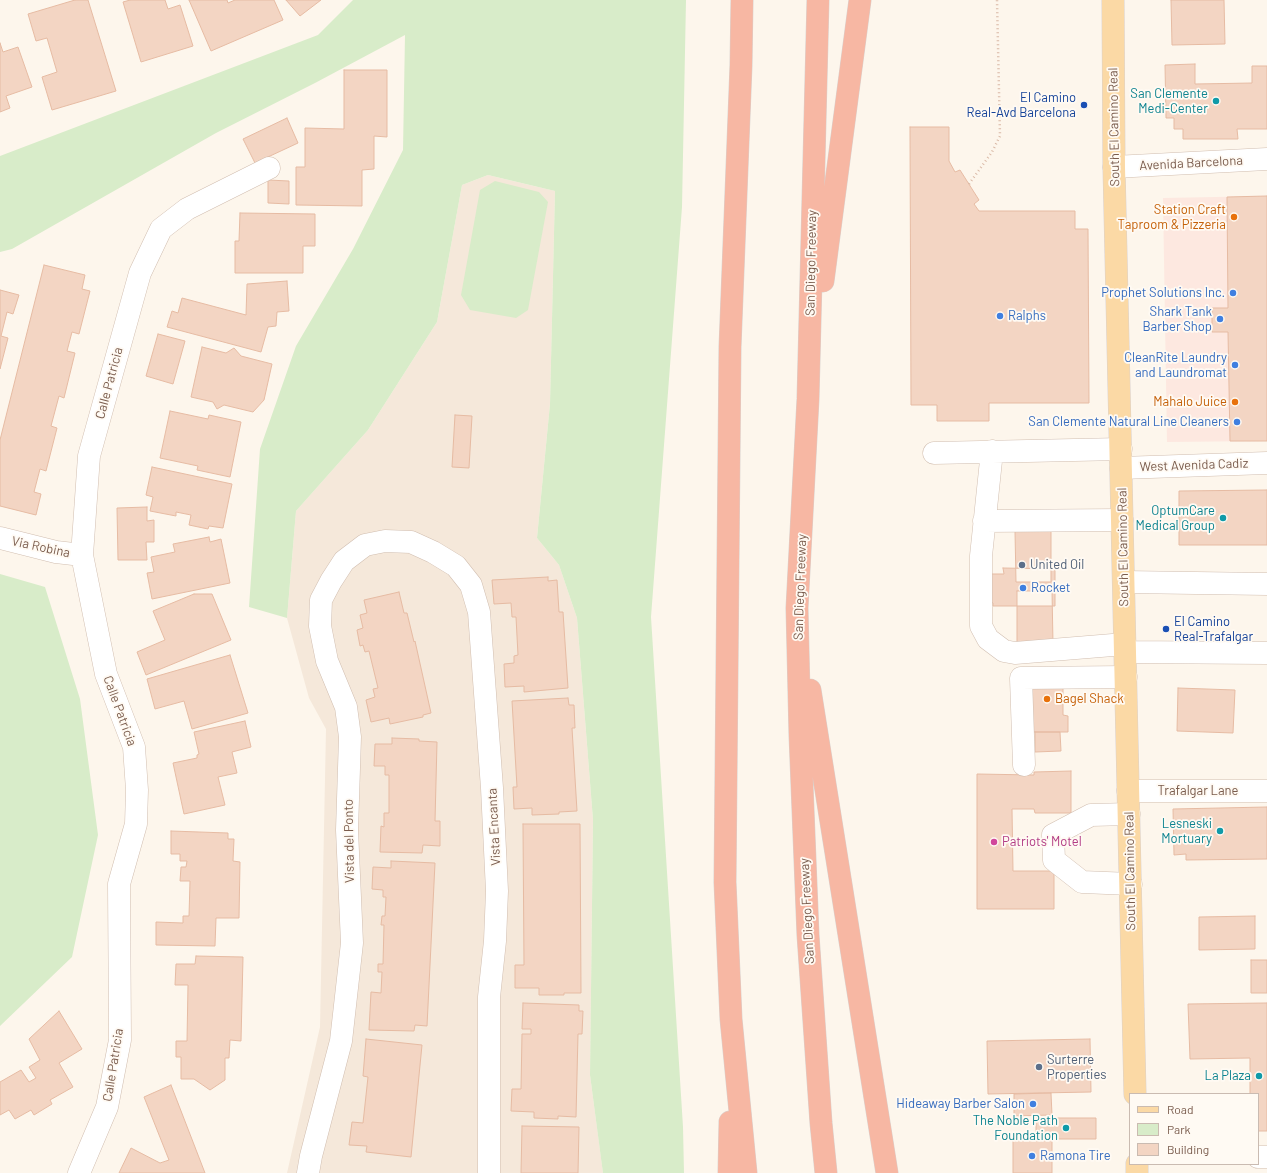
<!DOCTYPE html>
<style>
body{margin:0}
#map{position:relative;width:1267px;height:1173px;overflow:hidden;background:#fdf6ec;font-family:Barlow,sans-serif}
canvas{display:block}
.legend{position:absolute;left:1129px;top:1093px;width:130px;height:72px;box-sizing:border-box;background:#fffaf3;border:1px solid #cabbb1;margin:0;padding:5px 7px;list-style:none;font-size:12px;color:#7a5c4d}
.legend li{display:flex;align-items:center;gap:8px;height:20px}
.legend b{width:20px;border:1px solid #cabbb1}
</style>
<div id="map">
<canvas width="1267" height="1173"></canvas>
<ul class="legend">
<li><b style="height:5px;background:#fbd9a5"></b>Road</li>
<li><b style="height:11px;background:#d8ecc9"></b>Park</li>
<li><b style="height:11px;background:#f3d5c3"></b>Building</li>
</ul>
</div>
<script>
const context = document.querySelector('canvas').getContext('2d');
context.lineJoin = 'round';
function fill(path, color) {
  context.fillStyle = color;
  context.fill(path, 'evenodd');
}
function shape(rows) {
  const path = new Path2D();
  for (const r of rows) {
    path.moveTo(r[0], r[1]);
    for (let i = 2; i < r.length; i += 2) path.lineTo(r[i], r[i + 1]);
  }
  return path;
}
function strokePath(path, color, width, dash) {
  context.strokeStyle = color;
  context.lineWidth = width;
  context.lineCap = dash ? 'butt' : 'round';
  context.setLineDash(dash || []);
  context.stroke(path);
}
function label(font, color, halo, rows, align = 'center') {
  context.font = font + ' Barlow,sans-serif';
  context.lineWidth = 3.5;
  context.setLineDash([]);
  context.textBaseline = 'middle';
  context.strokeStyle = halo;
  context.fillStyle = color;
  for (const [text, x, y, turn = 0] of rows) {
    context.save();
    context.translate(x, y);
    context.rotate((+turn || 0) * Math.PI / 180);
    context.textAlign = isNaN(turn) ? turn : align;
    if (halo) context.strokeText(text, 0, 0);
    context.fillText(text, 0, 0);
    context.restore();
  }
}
const residential = shape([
 [488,175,555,191,550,404,537,538,559,565,577,618,593,820,590,1075,603,1173,287,1173,320,1027,326,729,309,698,287,618,296,511,368,430,437,322,462,185]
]);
const commercial = shape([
 [1267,196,1267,441,1167,442,1163,198]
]);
const green = shape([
 [353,0,686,0,682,207,651,617,683,1127,684,1173,603,1173,602,1166,590,1075,593,820,577,618,559,565,537,538,550,404,555,191,488,175,462,185,437,322,368,430,296,511,287,618,249,607,260,449,296,346,353,249,403,150,405,35,315,83,216,133,12,249,0,252,0,156,318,35],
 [495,181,539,192,548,202,528,310,516,318,470,310,461,295,480,190],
 [0,574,45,587,80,699,98,835,72,957,0,1026]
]);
const building = shape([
 [75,0,88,0,116,91,52,110,42,77,57,72,47,38,36,41,28,14,75,0],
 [130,0,165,0,168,9,180,5,193,46,141,62,123,2,130,0],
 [189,0,227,0,228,3,235,0,274,0,283,20,211,51,189,0],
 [286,0,321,0,300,16,286,0],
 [1171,0,1224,0,1225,44,1172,45,1171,0],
 [0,43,3,52,18,47,32,87,6,96,10,108,0,112,0,43],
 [1195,64,1195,84,1252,83,1252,66,1267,66,1267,129,1237,129,1238,139,1183,139,1183,129,1174,129,1174,118,1166,118,1165,65,1195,64],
 [344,70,387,70,387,137,374,136,374,169,362,170,362,206,296,205,296,167,305,167,305,128,344,129,344,70],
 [287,118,298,143,255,163,243,139,287,118],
 [910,127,949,127,949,161,955,172,960,170,979,200,974,204,979,211,1075,211,1075,229,1088,229,1089,403,989,403,989,421,937,421,937,405,911,405,910,127],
 [268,180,289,181,289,204,268,203,268,180],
 [1267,196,1267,441,1230,441,1228,332,1212,332,1212,308,1228,308,1227,197,1267,196],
 [240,213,315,214,315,246,303,246,303,273,235,273,235,241,239,241,240,213],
 [44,265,85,275,82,289,90,291,79,334,72,332,67,351,75,353,64,398,59,396,51,426,57,428,46,471,40,469,34,492,41,494,36,515,0,506,0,440,44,265],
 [287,281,289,311,277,312,276,326,268,327,261,352,167,327,172,311,178,313,182,298,246,315,247,284,287,281],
 [0,290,19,295,13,314,7,312,1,336,8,338,0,369,0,290],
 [158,334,185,341,173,384,146,376,158,334],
 [202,347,226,353,234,348,241,356,272,364,264,400,253,412,224,405,217,409,213,402,191,397,202,347],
 [170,411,208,419,209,415,241,422,230,477,197,470,198,466,160,458,170,411],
 [455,415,472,416,469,468,452,467,455,415],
 [152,467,232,484,223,528,209,526,208,529,189,525,191,515,176,512,176,516,150,511,153,497,146,495,152,467],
 [1267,490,1267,545,1179,545,1179,491,1267,490],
 [147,507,147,521,154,520,154,542,146,542,147,560,118,560,117,508,147,507],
 [1015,531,1051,531,1051,582,1016,582,1015,531],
 [209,537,210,542,221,539,230,583,152,599,147,573,154,572,151,557,175,552,173,544,209,537],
 [1003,568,1055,569,1055,606,993,606,993,603,991,602,991,574,1004,574,1003,568],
 [548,577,548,581,557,580,559,612,563,612,568,688,524,692,524,686,505,687,504,664,514,663,514,656,518,655,516,617,512,617,511,603,494,604,492,580,548,577],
 [1017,591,1052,591,1053,644,1017,643,1017,591],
 [399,592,404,613,407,613,414,642,415,641,431,713,423,715,423,717,390,724,389,718,371,722,366,700,375,697,373,689,378,688,369,651,365,652,363,645,360,646,357,630,363,628,360,615,367,613,364,600,399,592],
 [194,594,212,594,231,640,146,675,137,652,165,640,153,611,194,594],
 [230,655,248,713,192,729,184,701,155,709,147,679,230,655],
 [1030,684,1063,684,1063,715,1068,716,1068,732,1031,732,1030,684],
 [1178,688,1235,690,1233,733,1177,731,1178,688],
 [568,698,569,705,574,705,575,728,572,728,577,811,559,812,559,814,532,815,532,808,514,809,513,787,517,787,512,701,568,698],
 [245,721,251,747,232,752,237,773,218,777,225,805,184,814,173,763,197,758,197,755,199,754,194,732,245,721],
 [1035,732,1060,732,1061,751,1035,752,1035,732],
 [392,738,419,739,419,741,437,742,435,821,440,821,440,846,423,845,422,853,380,852,381,826,384,827,384,813,389,813,389,775,385,775,385,766,374,766,375,744,392,744,392,738],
 [1071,771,1071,813,1035,813,1034,809,1012,809,1013,871,1054,871,1054,909,977,909,977,774,1034,775,1034,772,1071,771],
 [1267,807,1267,859,1186,860,1186,854,1174,855,1173,809,1267,807],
 [523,824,580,824,581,993,564,993,564,995,539,995,539,988,515,988,515,965,524,965,523,824],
 [171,831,228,833,228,839,234,839,233,861,240,862,239,918,216,918,215,946,156,945,156,922,183,923,183,916,189,916,190,881,180,881,181,867,186,867,187,861,180,861,180,854,171,854,171,831],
 [391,861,435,863,427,1026,415,1025,414,1031,369,1030,371,992,381,993,382,972,378,972,378,964,383,964,384,925,381,925,382,916,385,916,386,897,383,897,383,890,372,889,373,867,391,868,391,861],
 [1255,916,1255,949,1199,950,1199,917,1255,916],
 [196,956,243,957,241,1041,230,1040,229,1058,225,1058,225,1080,210,1090,194,1079,181,1079,181,1057,176,1057,176,1041,187,1041,188,985,175,985,176,964,195,964,196,956],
 [1251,960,1267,960,1267,993,1251,993,1251,960],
 [523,1003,579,1005,579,1011,583,1011,582,1034,578,1034,576,1117,558,1116,558,1119,534,1118,534,1112,511,1111,512,1089,521,1089,522,1034,531,1034,531,1029,522,1029,523,1003],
 [1267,1003,1267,1131,1258,1131,1258,1094,1250,1094,1250,1058,1190,1059,1188,1004,1267,1003],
 [59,1011,82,1049,59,1063,73,1087,50,1100,52,1104,34,1115,31,1110,15,1119,9,1110,0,1115,0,1082,21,1070,29,1082,36,1078,29,1067,40,1060,29,1039,59,1011],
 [366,1039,422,1045,411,1157,366,1152,367,1146,349,1145,352,1122,363,1123,368,1077,363,1076,366,1039],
 [1090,1039,1091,1092,988,1094,987,1041,1090,1039],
 [171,1085,205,1173,119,1173,131,1148,160,1163,169,1160,144,1097,171,1085],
 [1051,1093,1052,1115,1014,1116,1014,1094,1051,1093],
 [1036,1118,1096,1118,1096,1139,1036,1139,1036,1118],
 [522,1126,579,1127,578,1173,521,1173,522,1126],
 [1052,1139,1052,1173,1013,1173,1013,1140,1052,1139]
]);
const path = shape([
 [969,184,992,152,1000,136,997,0]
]);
const minor = shape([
 [1114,167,1267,159],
 [992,451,981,556,981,626,988,639,1004,651,1015,653,1125,644],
 [934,453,1121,449],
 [1121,468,1267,463],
 [984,521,1122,520],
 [0,538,56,552,82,555],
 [1124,582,1267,584],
 [1125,652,1267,653],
 [1024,765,1021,678,1126,677],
 [1128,791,1267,791],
 [1129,814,1091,815,1053,835,1054,860,1082,882,1131,884],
 [1258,1157,1267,1157],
 [79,1173,107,1107,120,1040,119,884,136,824,137,790,134,747,106,674,82,555,89,456,140,273,161,229,187,209,269,168],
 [308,1173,311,1156,341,1041,352,943,347,830,350,737,346,707,327,661,320,626,321,600,331,581,344,561,365,545,385,541,411,542,433,552,456,566,471,585,479,612,492,788,497,891,495,941,489,997,489,1173]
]);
const major = shape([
 [1113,0,1114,167,1135,1094],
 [1137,1164,1137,1173]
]);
const highway = shape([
 [742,0,741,65,730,347,725,882,731,1019,746,1173],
 [818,0,808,399,797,608,800,735,808,935,821,1123,826,1173],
 [823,281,860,0],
 [810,690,887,1173],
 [729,1173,730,1122]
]);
const markers = [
 [1216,101,4,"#0f9aa8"],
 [1084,105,4,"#1a4fb4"],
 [1234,217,4,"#e8710a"],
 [1233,293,4,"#3f7fe0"],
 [1000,316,4,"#3f7fe0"],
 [1220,319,4,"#3f7fe0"],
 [1235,365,4,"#3f7fe0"],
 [1235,402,4,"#e8710a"],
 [1237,422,4,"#3f7fe0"],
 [1223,518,4,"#0f9aa8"],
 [1022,565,4,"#5c6f8a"],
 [1023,588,4,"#3f7fe0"],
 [1166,629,4,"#1a4fb4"],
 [1047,699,4,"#e8710a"],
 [1220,831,4,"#0f9aa8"],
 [994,842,4,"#d1479c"],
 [1039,1067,4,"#5c6f8a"],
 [1259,1076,4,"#0f9aa8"],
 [1033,1104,4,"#3f7fe0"],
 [1066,1128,4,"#0f9aa8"],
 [1032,1156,4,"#3f7fe0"]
];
const cultureNames = [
 ["San Clemente",1208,94],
 ["Medi-Center",1208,109],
 ["OptumCare",1215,511],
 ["Medical Group",1215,526],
 ["Lesneski",1212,824],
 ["Mortuary",1212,839],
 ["La Plaza",1251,1076],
 ["The Noble Path",1058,1121],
 ["Foundation",1058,1136]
];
const transitNames = [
 ["El Camino",1076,98],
 ["Real-Avd Barcelona",1076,113],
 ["El Camino",1174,622,"left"],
 ["Real-Trafalgar",1174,637,"left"]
];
const streetNames = [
 ["South El Camino Real",1114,127,-91],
 ["Avenida Barcelona",1191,163,-3],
 ["San Diego Freeway",811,263,-89],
 ["Calle Patricia",109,383,-75],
 ["West Avenida Cadiz",1194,465,-2],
 ["Via Robina",41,547,12],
 ["South El Camino Real",1123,547,-91],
 ["San Diego Freeway",800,587,-88],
 ["Calle Patricia",120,711,70],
 ["Trafalgar Lane",1198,791],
 ["Vista Encanta",494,827,-93],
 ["Vista del Ponto",349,841,-91],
 ["South El Camino Real",1130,871,-91],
 ["San Diego Freeway",807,911,-93],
 ["Calle Patricia",113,1065,-81]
];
const foodNames = [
 ["Station Craft",1226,210],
 ["Taproom & Pizzeria",1226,225],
 ["Mahalo Juice",1227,402],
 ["Bagel Shack",1055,699,"left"]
];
const shopNames = [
 ["Prophet Solutions Inc.",1225,293],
 ["Shark Tank",1212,312],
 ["Barber Shop",1212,327],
 ["Ralphs",1008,316,"left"],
 ["CleanRite Laundry",1227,358],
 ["and Laundromat",1227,373],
 ["San Clemente Natural Line Cleaners",1229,422],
 ["Rocket",1031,588,"left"],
 ["Hideaway Barber Salon",1025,1104],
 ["Ramona Tire",1040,1156,"left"]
];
const serviceNames = [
 ["United Oil",1030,565],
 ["Surterre",1047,1060],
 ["Properties",1047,1075]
];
const hotelNames = [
 ["Patriots' Motel",1002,842]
];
fill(residential, '#f5e8da');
fill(commercial, '#fde8e0');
fill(green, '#d8ecc9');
fill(building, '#f3d5c3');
strokePath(building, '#e6bba3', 1);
strokePath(minor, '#d1beb0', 23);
strokePath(major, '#dad1cd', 23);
strokePath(highway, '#dad1cd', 23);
strokePath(path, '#d9b8a5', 2.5, [1, 3]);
strokePath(minor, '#fff', 22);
strokePath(major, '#fbd9a5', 22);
strokePath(highway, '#f7b7a3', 22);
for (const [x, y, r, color] of markers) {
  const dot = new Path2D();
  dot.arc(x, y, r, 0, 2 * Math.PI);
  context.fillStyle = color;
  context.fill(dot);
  strokePath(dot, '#fffaf3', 1.5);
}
label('13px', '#0d838f', '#fffaf3', cultureNames, 'right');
label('13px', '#164399', '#fffaf3', transitNames, 'right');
label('13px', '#7a5c4d', '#fffaf3', streetNames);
label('13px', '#c56008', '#fffaf3', foodNames, 'right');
label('13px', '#366cbe', '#fffaf3', shopNames, 'right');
label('13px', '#4e5e75', '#fffaf3', serviceNames, 'left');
label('13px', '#b23c85', '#fffaf3', hotelNames, 'left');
</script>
